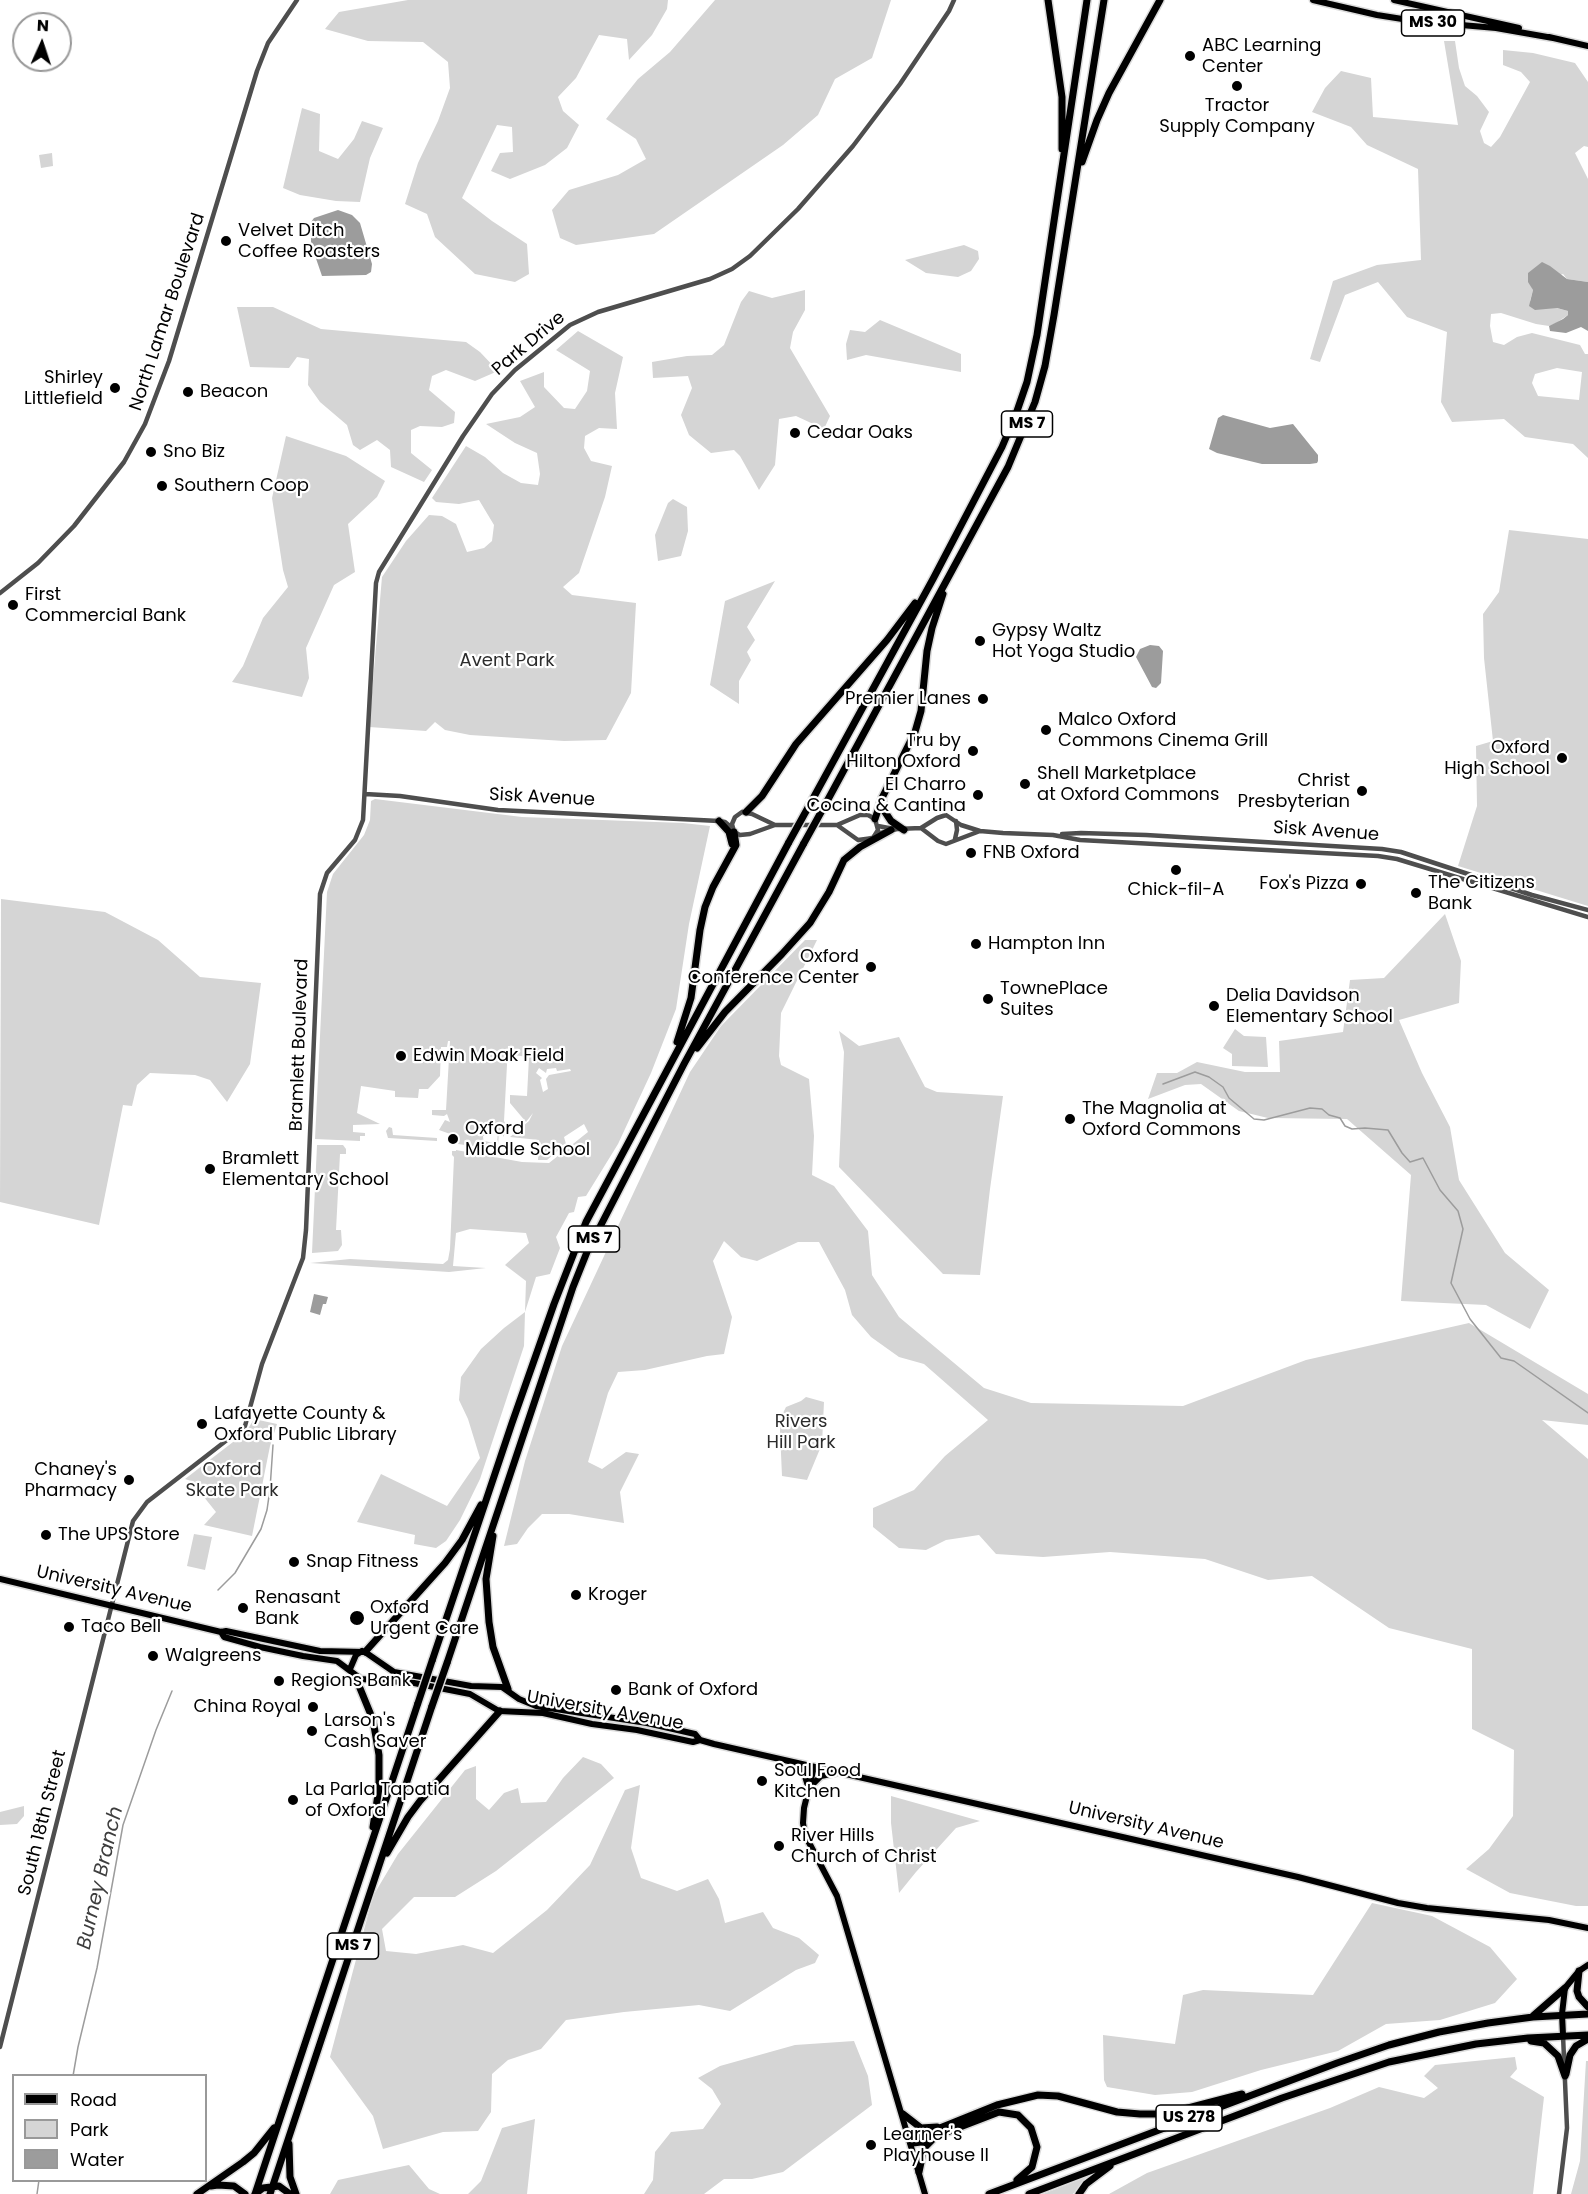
<!DOCTYPE html>
<style>
body{margin:0}
#map{position:relative;width:1588px;height:2194px;overflow:hidden;background:#fff;font-family:Poppins,sans-serif}
canvas{display:block}
.legend{position:absolute;left:12px;top:2074px;width:195px;height:108px;box-sizing:border-box;background:#fff;border:2px solid #999;margin:0;padding:8px 10px;list-style:none;font-size:18px;color:#000}
.legend li{display:flex;align-items:center;gap:12px;height:30px}
.legend b{width:30px;border:2px solid #999}
.north{position:absolute;left:12px;top:12px;width:60px;height:60px;box-sizing:border-box;background:#fff;border:2px solid #999;border-radius:50%;rotate:3deg;font-size:16px;font-weight:700;line-height:24px;text-align:center;color:#000}
.north::after{content:'';display:block;margin:auto;width:21px;height:27px;background:#000;clip-path:polygon(50% 0,100% 100%,50% 72%,0 100%)}
</style>
<div id="map">
<canvas width="1588" height="2194"></canvas>
<ul class="legend">
<li><b style="height:8px;background:#000"></b>Road</li>
<li><b style="height:16px;background:#d5d5d5"></b>Park</li>
<li><b style="height:16px;background:#9c9c9c"></b>Water</li>
</ul>
<div class="north">N</div>
</div>
<script>
const context = document.querySelector('canvas').getContext('2d');
context.lineJoin = 'round';
function fill(path, color) {
  context.fillStyle = color;
  context.fill(path, 'evenodd');
}
function shape(rows) {
  const path = new Path2D();
  for (const r of rows) {
    path.moveTo(r[0], r[1]);
    for (let i = 2; i < r.length; i += 2) path.lineTo(r[i], r[i + 1]);
  }
  return path;
}
function strokePath(path, color, width, dash) {
  context.strokeStyle = color;
  context.lineWidth = width;
  context.lineCap = dash ? 'butt' : 'round';
  context.setLineDash(dash || []);
  context.stroke(path);
}
function label(font, color, halo, rows, align = 'center') {
  context.font = font + ' Poppins,sans-serif';
  context.lineWidth = 4.5;
  context.setLineDash([]);
  context.textBaseline = 'middle';
  context.strokeStyle = halo;
  context.fillStyle = color;
  for (const [text, x, y, turn = 0] of rows) {
    context.save();
    context.translate(x, y);
    context.rotate((+turn || 0) * Math.PI / 180);
    context.textAlign = isNaN(turn) ? turn : align;
    if (halo) context.strokeText(text, 0, 0);
    context.fillText(text, 0, 0);
    context.restore();
  }
}
const green = shape([
 [408,0,668,0,667,9,652,35,629,60,627,39,599,35,576,78,558,97,563,111,579,125,567,148,545,165,510,179,491,171,500,153,513,152,512,127,497,125,462,198,492,221,527,244,529,274,515,282,475,274,435,237,427,214,405,204,418,163,438,121,450,88,448,62,423,42,368,41,325,29,339,12],
 [715,0,891,0,872,58,835,79,818,115,783,145,654,234,576,245,560,238,552,210,569,190,618,175,646,159,636,139,606,119,638,79,670,52],
 [1444,41,1455,41,1459,68,1465,86,1477,96,1489,112,1480,131,1484,143,1491,147,1500,137,1530,82,1521,72,1503,65,1503,50,1533,53,1575,63,1588,82,1588,147,1584,146,1575,153,1588,179,1588,282,1567,279,1563,274,1531,285,1533,290,1530,301,1568,311,1568,315,1556,323,1549,326,1536,324,1501,313,1491,314,1490,326,1493,342,1504,345,1517,337,1532,333,1580,345,1585,354,1588,354,1588,458,1573,444,1525,437,1504,419,1452,422,1441,402,1447,332,1407,317,1378,282,1345,295,1320,362,1310,359,1333,281,1377,265,1421,260,1418,169,1367,145,1351,127,1312,112,1325,88,1341,71,1371,78,1373,117,1458,125],
 [1557,368,1582,372,1579,400,1538,396,1532,383,1535,374],
 [302,108,320,114,319,151,338,159,354,139,362,121,383,128,370,158,360,202,336,201,300,195,283,188],
 [52,153,53,166,41,168,39,155],
 [964,245,978,251,979,259,971,271,958,277,926,273,905,260],
 [805,290,805,310,793,332,790,348,830,416,824,429,796,416,779,419,775,465,759,490,740,456,734,450,711,453,689,435,681,415,692,388,688,376,653,378,652,362,687,356,712,355,724,345,741,302,749,291,772,298],
 [237,307,273,307,321,329,466,342,480,352,498,371,475,381,446,370,432,376,429,390,455,412,454,423,442,427,420,426,411,430,411,453,432,470,424,482,391,467,390,450,377,440,360,450,353,445,347,425,320,402,308,385,309,359,297,357,289,368,250,367],
 [880,320,961,354,961,372,866,355,847,360,846,344,850,330,865,332],
 [578,331,623,357,615,393,617,429,599,428,585,436,584,448,591,461,612,466,605,497,579,573,563,587,572,595,636,603,631,693,606,740,564,741,470,735,445,730,435,722,426,731,369,727,382,577,406,541,429,515,442,516,456,524,467,552,484,548,492,541,494,525,479,500,459,504,436,502,432,498,466,446,485,457,503,473,521,483,538,485,540,474,537,453,515,443,486,424,520,417,535,407,520,381,544,372,544,387,564,408,575,409,587,391,590,371,556,350],
 [286,436,346,456,385,481,377,497,348,524,355,572,334,585,306,648,309,678,302,697,232,682,243,666,263,618,288,587,283,570,272,498],
 [673,499,687,507,688,531,681,556,658,561,655,535,668,503],
 [1509,530,1588,539,1588,906,1458,866,1477,806,1476,746,1493,741,1484,658,1483,614,1499,592],
 [775,581,747,627,755,640,747,652,751,660,739,681,739,704,710,685,725,601],
 [375,799,522,817,683,823,710,826,689,924,676,1009,651,1073,618,1144,586,1196,578,1197,574,1212,569,1213,556,1237,560,1248,550,1274,536,1277,525,1312,524,1346,480,1479,460,1520,446,1541,436,1548,414,1544,415,1535,357,1522,381,1474,447,1506,480,1458,468,1419,459,1400,461,1377,481,1349,504,1328,525,1312,526,1281,505,1265,529,1243,526,1233,470,1229,456,1233,453,1266,486,1268,449,1272,310,1263,350,1259,443,1264,448,1260,450,1249,454,1157,452,1155,452,1151,456,1151,456,1155,456,1150,522,1162,549,1163,588,1132,584,1124,564,1137,566,1144,547,1160,538,1160,539,1140,510,1137,529,1121,533,1113,526,1122,510,1103,510,1095,527,1096,529,1057,512,1055,513,1046,508,1046,504,1121,508,1128,503,1137,503,1131,499,1131,498,1146,494,1148,485,1148,485,1141,497,1144,498,1131,493,1131,483,1136,484,1148,452,1143,453,1135,439,1130,445,1120,450,1122,447,1114,444,1116,432,1115,432,1110,446,1110,450,1041,448,1041,447,1047,441,1047,440,1076,428,1089,419,1089,418,1098,395,1097,395,1091,361,1086,357,1113,380,1124,353,1125,353,1132,365,1133,365,1136,360,1136,360,1141,315,1139,327,892,333,874,364,835,370,820,371,801],
 [539,1068,546,1073,547,1069,556,1068,557,1071,570,1069,571,1071,549,1075,546,1079,548,1089,543,1092,540,1080,542,1078,536,1073],
 [1,899,105,912,158,940,200,977,261,983,250,1064,227,1102,210,1080,195,1075,150,1073,137,1085,132,1106,123,1105,99,1225,0,1202],
 [1445,914,1461,961,1459,1003,1399,1020,1422,1073,1450,1127,1459,1180,1505,1253,1549,1290,1530,1329,1486,1305,1401,1301,1411,1175,1347,1119,1268,1118,1239,1111,1201,1084,1185,1085,1148,1099,1157,1073,1177,1073,1197,1062,1245,1072,1280,1072,1279,1041,1343,1032,1350,980,1384,978],
 [805,940,817,940,781,1013,779,1056,781,1065,809,1079,814,1136,812,1175,834,1186,868,1231,872,1275,899,1317,984,1388,1031,1403,1183,1406,1306,1360,1469,1323,1588,1394,1588,1425,1542,1420,1588,1459,1588,1906,1576,1906,1510,1893,1466,1869,1489,1849,1513,1816,1514,1750,1472,1729,1472,1649,1389,1628,1312,1576,1268,1580,1205,1559,1110,1552,1043,1557,996,1554,979,1535,946,1540,926,1550,899,1548,873,1527,873,1508,914,1490,945,1456,988,1420,924,1364,899,1357,871,1337,852,1315,845,1290,819,1242,798,1242,757,1261,741,1257,724,1241,713,1261,732,1317,724,1354,707,1356,645,1370,618,1372,608,1393,588,1462,602,1469,626,1452,639,1454,620,1492,624,1523,569,1514,542,1514,528,1528,517,1544,504,1546,525,1461,562,1346,690,1072,721,1026],
 [1235,1029,1244,1036,1266,1037,1268,1067,1232,1066,1232,1054,1223,1048],
 [839,1031,859,1046,899,1037,925,1087,937,1092,1003,1096,990,1189,980,1275,943,1274,839,1167,844,1052],
 [389,1127,392,1128,393,1135,437,1138,437,1141,388,1138,386,1131],
 [317,1145,343,1145,346,1149,346,1154,340,1154,336,1230,341,1230,342,1245,338,1251,312,1253],
 [806,1397,824,1402,822,1444,807,1480,782,1476,780,1431,781,1417,786,1407,801,1401],
 [254,1419,277,1424,270,1446,252,1536,204,1525,216,1512,191,1481,185,1479,246,1432],
 [194,1534,212,1537,205,1570,187,1566],
 [583,1757,601,1764,614,1778,496,1871,455,1897,414,1897,382,1929,386,1951,416,1954,463,1945,493,1953,547,1910,590,1865,625,1790,640,1785,631,1848,641,1878,677,1891,708,1879,719,1899,725,1923,763,1912,773,1928,799,1938,819,1955,815,1963,796,1970,730,2011,699,2005,624,2012,566,2020,541,2049,508,2060,492,2074,491,2112,478,2131,443,2132,383,2149,373,2116,330,2057,373,1896,398,1854,465,1770,476,1766,476,1799,489,1810,504,1793,518,1788,521,1803,546,1802,563,1778],
 [891,1796,980,1821,956,1828,916,1872,899,1893,891,1823],
 [24,1806,24,1816,17,1824,0,1825,0,1812],
 [1372,1903,1432,1916,1490,1947,1517,1979,1495,2003,1440,2020,1386,2024,1338,2051,1261,2070,1192,2092,1155,2095,1107,2087,1104,2080,1103,2035,1175,2044,1183,1995,1203,1990,1313,1995],
 [854,2041,868,2076,872,2105,783,2172,752,2179,724,2179,704,2194,644,2194,653,2180,655,2152,671,2132,703,2129,721,2104,712,2089,698,2078,720,2066,795,2045],
 [1515,2057,1517,2069,1510,2077,1544,2097,1533,2194,1109,2194,1147,2173,1330,2108,1379,2087,1424,2098,1438,2088,1424,2076,1435,2065],
 [1586,2061,1588,2061,1588,2194,1571,2194,1580,2161],
 [535,2119,527,2194,468,2194,481,2181,502,2128],
 [409,2165,429,2189,440,2194,330,2194,338,2180],
 [1086,2177,1073,2194,1043,2194]
]);
const water = shape([
 [338,210,352,215,360,223,372,264,371,272,366,275,322,276,311,244,311,222,314,218],
 [1542,262,1550,266,1567,279,1588,282,1588,331,1581,327,1566,333,1550,331,1549,326,1563,319,1568,315,1568,311,1557,308,1535,310,1529,306,1533,290,1528,282,1528,273],
 [1223,415,1270,428,1293,424,1318,455,1318,461,1317,463,1310,464,1262,464,1217,453,1209,449,1218,418],
 [1150,645,1159,646,1163,651,1161,683,1156,688,1152,687,1136,657,1140,649],
 [314,1294,328,1297,326,1304,323,1304,320,1315,310,1312]
]);
const stream = shape([
 [1163,1084,1195,1072,1209,1077,1223,1087,1229,1098,1254,1119,1264,1120,1310,1108,1322,1109,1329,1115,1340,1118,1345,1126,1352,1129,1365,1128,1388,1130,1402,1153,1410,1162,1423,1158,1440,1190,1458,1211,1463,1229,1451,1283,1470,1319,1501,1358,1514,1361,1588,1413],
 [218,1590,235,1573,261,1529,267,1510,270,1489,273,1445],
 [73,2076,78,2047,97,1968,123,1825,156,1730,172,1691],
 [37,2194,39,2180]
]);
const minor = shape([
 [0,593,38,563,74,526,124,462,145,424,169,361,257,71,268,43,297,0],
 [365,794,400,796,498,810,719,821,725,822,732,828],
 [742,812,752,814,775,825,750,834,740,835,734,832,732,824,735,817,742,812],
 [860,815,868,815,875,819,878,830,873,838,858,840,837,825,860,815],
 [775,825,837,825],
 [878,826,894,829],
 [921,828,938,841,946,844,980,831],
 [877,834,897,829,921,828,937,818,946,815,961,825,980,831,1003,833,1053,835,1080,840,1378,856,1397,859,1588,917],
 [1062,834,1081,833,1146,835,1382,849,1401,852,1532,895,1588,910],
 [955,839,957,830,956,821],
 [0,2047,133,1521,147,1502,245,1426,262,1364,303,1258,306,1230,320,894,327,873,355,840,363,820,376,583,379,572,463,436,492,394,515,370,570,325,598,312,710,279,732,269,750,256,798,209,853,146,900,84,949,11,954,0],
 [1559,2194,1567,2128,1563,2035]
]);
const major = shape([
 [1313,0,1377,15,1415,21,1496,28,1553,38],
 [1394,0,1519,28],
 [1549,37,1588,46],
 [0,1579,221,1632,226,1631,320,1651,365,1652,394,1672,471,1686,502,1687,519,1699,536,1706,647,1723,695,1734,700,1740,714,1744,1298,1877,1398,1903,1427,1908,1549,1920,1588,1928],
 [221,1632,224,1637,260,1647,303,1656,337,1661,361,1679,414,1683,470,1694,499,1711,543,1713,592,1724,637,1730,693,1742,700,1740],
 [350,1669,356,1655,362,1651],
 [795,1764,804,1773,808,1786],
 [814,1767,804,1808,803,1823,805,1835,837,1896,925,2194],
 [811,1786,821,1776,835,1773],
 [1563,2035,1562,2014,1565,1988,1579,1971,1588,1965]
]);
const highway = shape([
 [1048,0,1062,97,1062,149],
 [1082,162,1097,120,1109,93,1160,0],
 [882,798,885,812,891,821,904,830],
 [810,804,933,579,1002,447,1016,414,1027,382,1037,335,1087,0],
 [825,805,1008,467,1035,402,1045,366,1054,315,1104,0],
 [746,812,762,796,796,744,887,640,915,603],
 [875,819,882,798,915,732,921,711,927,651,932,628,943,594],
 [719,821,729,832,732,844],
 [677,1042,691,998,700,930,705,907,713,887,736,845,734,832],
 [697,1048,725,1012,782,954,810,923,829,892,844,860,860,847,891,830],
 [493,1536,486,1579,489,1622,493,1647,508,1689],
 [365,1652,445,1563,462,1540,481,1505],
 [432,1661,512,1423,554,1304,586,1222,789,842],
 [447,1663,573,1287,587,1252,684,1064,804,843],
 [355,1676,373,1720,379,1755,379,1788,373,1827],
 [387,1853,408,1817,420,1801,500,1711],
 [1579,1971,1577,1991,1579,1997,1588,2007],
 [1533,2016,1565,1988],
 [1531,2041,1544,2043,1558,2056,1565,2076],
 [1566,2074,1570,2055,1576,2046,1588,2039],
 [903,2114,921,2128,937,2127],
 [911,2143,920,2136,997,2105,1038,2095,1058,2096,1117,2112,1140,2114,1165,2114,1242,2094],
 [913,2143,921,2142,999,2112,1018,2115,1031,2128,1037,2147,1032,2167,1017,2180],
 [289,2144,290,2177,296,2194],
 [919,2172,924,2148,932,2140],
 [211,2186,218,2185,234,2186,245,2194],
 [197,2194,243,2162,254,2153,274,2128],
 [255,2194,418,1703],
 [255,2194,263,2188,279,2186,290,2194],
 [270,2194,432,1706],
 [989,2194,1337,2063,1389,2045,1439,2032,1488,2023,1533,2017,1588,2014],
 [1029,2194,1282,2098,1389,2062,1476,2044,1528,2038,1588,2035],
 [1079,2194,1086,2184,1110,2166]
]);
const highwayBridge = shape([
 [789,842,810,804],
 [804,843,825,805],
 [418,1703,432,1661],
 [432,1706,447,1663]
]);
const markers = [
 [1190,56,6,"#000"],
 [1237,86,6,"#000"],
 [226,241,6,"#000"],
 [115,388,6,"#000"],
 [188,392,6,"#000"],
 [795,433,6,"#000"],
 [151,452,6,"#000"],
 [162,486,6,"#000"],
 [13,605,6,"#000"],
 [980,641,6,"#000"],
 [983,699,6,"#000"],
 [1046,730,6,"#000"],
 [973,751,6,"#000"],
 [1562,758,6,"#000"],
 [1025,784,6,"#000"],
 [1362,791,6,"#000"],
 [978,795,6,"#000"],
 [971,853,6,"#000"],
 [1176,870,6,"#000"],
 [1361,884,6,"#000"],
 [1416,893,6,"#000"],
 [976,944,6,"#000"],
 [871,967,6,"#000"],
 [988,999,6,"#000"],
 [1214,1006,6,"#000"],
 [401,1056,6,"#000"],
 [1070,1119,6,"#000"],
 [453,1139,6,"#000"],
 [210,1169,6,"#000"],
 [202,1424,6,"#000"],
 [129,1480,6,"#000"],
 [46,1535,6,"#000"],
 [294,1562,6,"#000"],
 [576,1595,6,"#000"],
 [243,1608,6,"#000"],
 [357,1618,8,"#000"],
 [69,1627,6,"#000"],
 [153,1656,6,"#000"],
 [279,1681,6,"#000"],
 [616,1690,6,"#000"],
 [313,1707,6,"#000"],
 [312,1731,6,"#000"],
 [762,1781,6,"#000"],
 [293,1800,6,"#000"],
 [779,1846,6,"#000"],
 [871,2145,6,"#000"]
];
const shields = [
 [1433,23,63],
 [1027,424,51],
 [594,1239,51],
 [353,1946,51],
 [1189,2118,66]
];
const shieldNames = [
 ["MS 30",1433,23],
 ["MS 7",1027,424],
 ["MS 7",594,1239],
 ["MS 7",353,1946],
 ["US 278",1189,2118]
];
const poiNames = [
 ["ABC Learning",1202,46],
 ["Center",1202,67],
 ["Tractor",1237,106,"center"],
 ["Supply Company",1237,127,"center"],
 ["Velvet Ditch",238,231],
 ["Coffee Roasters",238,252],
 ["Shirley",103,378,"right"],
 ["Littlefield",103,399,"right"],
 ["Beacon",200,392],
 ["Cedar Oaks",807,433],
 ["Sno Biz",163,452],
 ["Southern Coop",174,486],
 ["First",25,595],
 ["Commercial Bank",25,616],
 ["Gypsy Waltz",992,631],
 ["Hot Yoga Studio",992,652],
 ["Premier Lanes",971,699,"right"],
 ["Malco Oxford",1058,720],
 ["Commons Cinema Grill",1058,741],
 ["Tru by",961,741,"right"],
 ["Hilton Oxford",961,762,"right"],
 ["Oxford",1550,748,"right"],
 ["High School",1550,769,"right"],
 ["Shell Marketplace",1037,774],
 ["at Oxford Commons",1037,795],
 ["Christ",1350,781,"right"],
 ["Presbyterian",1350,802,"right"],
 ["El Charro",966,785,"right"],
 ["Cocina & Cantina",966,806,"right"],
 ["FNB Oxford",983,853],
 ["The Citizens",1428,883],
 ["Bank",1428,904],
 ["Fox's Pizza",1349,884,"right"],
 ["Chick-fil-A",1176,890,"center"],
 ["Hampton Inn",988,944],
 ["Oxford",859,957,"right"],
 ["Conference Center",859,978,"right"],
 ["TownePlace",1000,989],
 ["Suites",1000,1010],
 ["Delia Davidson",1226,996],
 ["Elementary School",1226,1017],
 ["Edwin Moak Field",413,1056],
 ["The Magnolia at",1082,1109],
 ["Oxford Commons",1082,1130],
 ["Oxford",465,1129],
 ["Middle School",465,1150],
 ["Bramlett",222,1159],
 ["Elementary School",222,1180],
 ["Lafayette County &",214,1414],
 ["Oxford Public Library",214,1435],
 ["Chaney's",117,1470,"right"],
 ["Pharmacy",117,1491,"right"],
 ["The UPS Store",58,1535],
 ["Snap Fitness",306,1562],
 ["Kroger",588,1595],
 ["Renasant",255,1598],
 ["Bank",255,1619],
 ["Oxford",370,1608],
 ["Urgent Care",370,1629],
 ["Taco Bell",81,1627],
 ["Walgreens",165,1656],
 ["Regions Bank",291,1681],
 ["Bank of Oxford",628,1690],
 ["China Royal",301,1707,"right"],
 ["Larson's",324,1721],
 ["Cash Saver",324,1742],
 ["Soul Food",774,1771],
 ["Kitchen",774,1792],
 ["La Parla Tapatia",305,1790],
 ["of Oxford",305,1811],
 ["River Hills",791,1836],
 ["Church of Christ",791,1857],
 ["Learner's",883,2135],
 ["Playhouse II",883,2156]
];
const streetNames = [
 ["North Lamar Boulevard",168,312,-72],
 ["Park Drive",529,344,-40],
 ["Sisk Avenue",542,798,3],
 ["Sisk Avenue",1326,832,4],
 ["Bramlett Boulevard",300,1045,-88],
 ["University Avenue",114,1590,13],
 ["University Avenue",605,1711,10],
 ["South 18th Street",43,1823,-76],
 ["University Avenue",1146,1826,13]
];
const parkNames = [
 ["Avent Park",507,661],
 ["Rivers",801,1422],
 ["Hill Park",801,1443],
 ["Oxford",232,1470],
 ["Skate Park",232,1491]
];
const waterNames = [
 ["Burney Branch",101,1878,-77]
];
fill(green, '#d5d5d5');
fill(water, '#9c9c9c');
strokePath(stream, '#9c9c9c', 1.5);
strokePath(major, '#dbdbdb', 9);
strokePath(highway, '#dbdbdb', 10);
strokePath(minor, '#4e4e4e', 4.5);
strokePath(major, '#000', 6);
strokePath(highway, '#000', 7);
strokePath(highwayBridge, '#dbdbdb', 10, []);
strokePath(highwayBridge, '#000', 7);
for (const [x, y, r, color] of markers) {
  const dot = new Path2D();
  dot.arc(x, y, r, 0, 2 * Math.PI);
  context.fillStyle = color;
  context.fill(dot);
  strokePath(dot, '#fff', 2);
}
for (const [x, y, w] of shields) {
  const box = new Path2D();
  box.roundRect(x - w / 2, y - 13, w, 26, 4.5);
  context.fillStyle = '#fff';
  context.fill(box);
  strokePath(box, '#000', 1.5);
}
label('bold 16px', '#000', null, shieldNames);
label('18px', '#000', '#fff', poiNames, 'left');
label('18px', '#000', '#fff', streetNames);
label('18px', '#2c2c2c', '#fff', parkNames);
label('italic 20px', '#3d3d3d', '#fff', waterNames);
</script>
